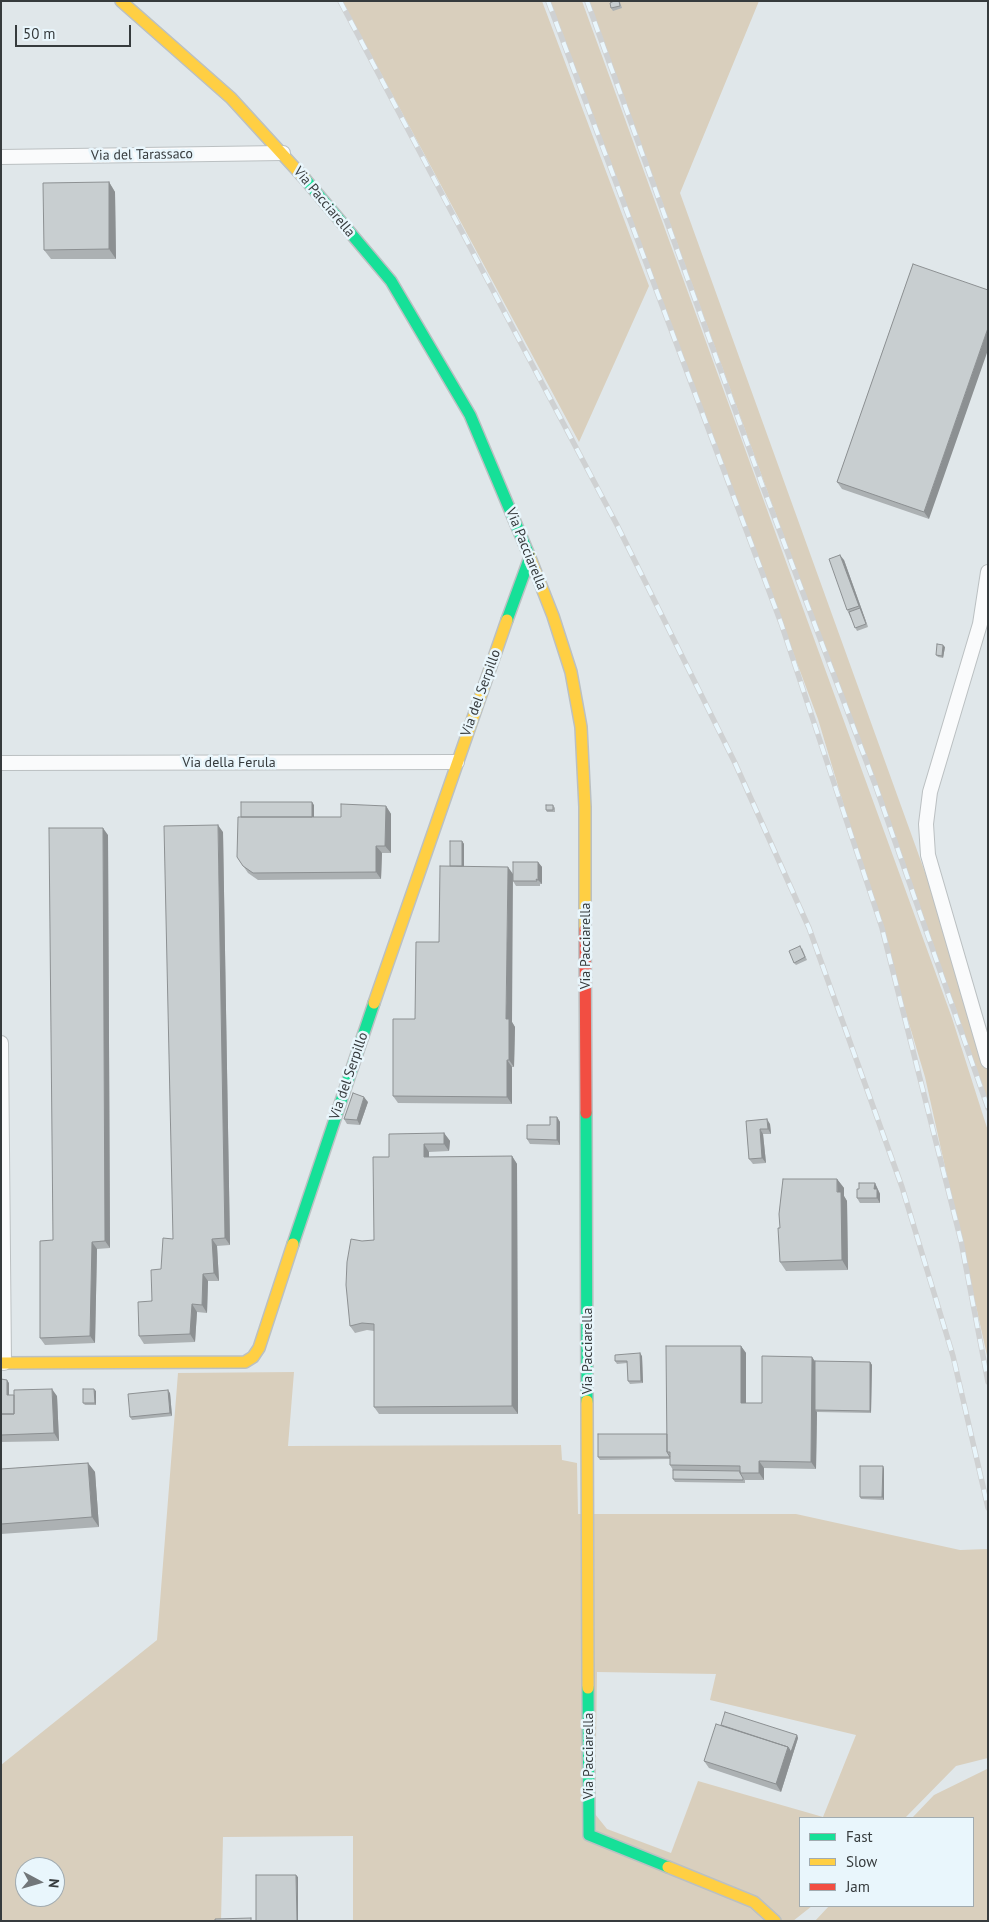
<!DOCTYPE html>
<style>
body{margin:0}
#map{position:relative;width:989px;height:1922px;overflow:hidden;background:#e0e7ea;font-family:"PT Sans",sans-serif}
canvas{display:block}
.frame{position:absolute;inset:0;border:2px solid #363b3d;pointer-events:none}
.legend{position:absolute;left:799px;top:1817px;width:175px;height:90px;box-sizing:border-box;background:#e9f6fc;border:1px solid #a1abb0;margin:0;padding:6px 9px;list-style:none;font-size:15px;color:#363b3d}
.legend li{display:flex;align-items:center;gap:10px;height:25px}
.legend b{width:25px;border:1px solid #a1abb0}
.north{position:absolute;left:15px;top:1857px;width:50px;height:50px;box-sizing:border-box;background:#e9f6fc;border:1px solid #a1abb0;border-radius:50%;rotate:96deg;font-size:14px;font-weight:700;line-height:20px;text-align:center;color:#363b3d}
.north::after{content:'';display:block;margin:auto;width:18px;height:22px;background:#72777a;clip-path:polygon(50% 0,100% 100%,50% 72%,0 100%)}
.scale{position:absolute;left:15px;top:25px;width:116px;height:22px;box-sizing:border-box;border:2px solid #363b3d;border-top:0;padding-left:6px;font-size:15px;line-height:18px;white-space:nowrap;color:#363b3d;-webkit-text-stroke:4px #e9f6fc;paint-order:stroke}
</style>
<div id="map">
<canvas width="989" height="1922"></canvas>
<div class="frame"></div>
<ul class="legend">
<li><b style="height:6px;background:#16e098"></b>Fast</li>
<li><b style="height:6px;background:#ffcf43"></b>Slow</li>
<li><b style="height:6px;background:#f24e42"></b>Jam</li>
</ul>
<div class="north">N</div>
<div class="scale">50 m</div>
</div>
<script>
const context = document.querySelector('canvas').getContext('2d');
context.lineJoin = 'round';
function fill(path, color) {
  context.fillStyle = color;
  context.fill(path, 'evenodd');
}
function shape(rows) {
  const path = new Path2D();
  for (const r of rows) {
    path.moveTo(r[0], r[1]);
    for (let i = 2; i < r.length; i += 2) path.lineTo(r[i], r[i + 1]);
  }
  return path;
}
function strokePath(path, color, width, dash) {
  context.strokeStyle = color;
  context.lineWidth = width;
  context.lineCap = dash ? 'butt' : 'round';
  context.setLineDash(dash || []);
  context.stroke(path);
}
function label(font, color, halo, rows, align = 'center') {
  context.font = font + ' "PT Sans",sans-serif';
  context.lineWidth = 5;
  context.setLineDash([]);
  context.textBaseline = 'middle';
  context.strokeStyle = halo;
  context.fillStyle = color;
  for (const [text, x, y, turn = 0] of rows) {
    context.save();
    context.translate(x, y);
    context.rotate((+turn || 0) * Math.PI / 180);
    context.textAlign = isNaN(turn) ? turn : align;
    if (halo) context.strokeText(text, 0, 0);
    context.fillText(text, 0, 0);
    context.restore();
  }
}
const green = shape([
 [342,1,542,1,649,286,579,442],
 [549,1,582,1,952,1018,988,1131,988,1360,925,1077,818,719],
 [589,1,759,1,680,193,988,1047,988,1108,958,1015],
 [294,1372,288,1446,561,1445,562,1460,577,1463,578,1514,796,1514,960,1550,988,1549,988,1758,956,1766,905,1818,800,1818,800,1906,812,1906,793,1921,353,1921,353,1836,223,1837,221,1921,1,1921,1,1765,157,1640,178,1373],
 [597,1672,716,1674,710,1700,856,1735,823,1817,698,1781,671,1853,607,1829,595,1814],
 [25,1867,55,1867,55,1897,25,1897],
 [987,1769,988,1921,815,1921,829,1906,973,1906,973,1818,912,1818,934,1795]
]);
const street = shape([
 [1,157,283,153],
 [988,572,980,624,930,792,926,824,928,855,988,1061],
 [1,763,457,762],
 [1,1043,4,1363]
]);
const fast = shape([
 [305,179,391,281,470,415,529,555],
 [507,620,530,557],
 [586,1113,587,1401],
 [293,1244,374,1003],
 [588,1688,589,1835,668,1867]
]);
const slow = shape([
 [121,1,231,98,305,179],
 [529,555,553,616,571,672,581,727,585,807,585,929],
 [374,1003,507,620],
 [1,1363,245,1362,253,1357,259,1348,293,1244],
 [587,1401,588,1688],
 [668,1867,754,1902,775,1921]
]);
const jam = shape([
 [585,929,586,1113]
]);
const rail = shape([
 [340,1,617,525,735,763,809,928,902,1187,953,1356,988,1508],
 [548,1,781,623,882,928,961,1241,988,1382],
 [587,1,763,487,876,787,988,1108]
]);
const wall = shape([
 [620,2,622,8,613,11,611,8],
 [109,182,115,192,116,259,51,259,44,250],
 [913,264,929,519,842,489,837,482],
 [844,560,868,627,857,631,847,610],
 [945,647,943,658,938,657,936,655],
 [314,805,314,817,341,817,386,806,391,814,391,853,382,853,381,879,258,880,248,873,237,857],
 [553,805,555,808,555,812,547,812,546,810],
 [223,832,230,1245,217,1246,219,1281,208,1281,207,1313,197,1312,195,1342,144,1344,139,1336,173,1239],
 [108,835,110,1248,97,1249,95,1343,45,1345,40,1338],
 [462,841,464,844,464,866,512,1022,515,1027,514,1067,512,1067,512,1104,398,1103,393,1096,415,1019,439,942],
 [538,862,542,867,542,884,540,884,540,886,516,886,513,881],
 [802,948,807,960,796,965,794,963],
 [368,1102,360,1125,347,1124,344,1119],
 [557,1117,560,1122,560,1145,530,1144,527,1139,550,1125],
 [746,1121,770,1124,771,1134,763,1134,766,1163,753,1164,749,1159],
 [444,1133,450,1141,449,1151,429,1152,429,1157,512,1156,517,1164,518,1414,379,1414,374,1407,374,1331,367,1330,355,1333,350,1326,362,1241,374,1240,389,1157],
 [837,1179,844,1188,844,1196,847,1201,848,1270,786,1271,780,1262,780,1228],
 [875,1183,880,1194,880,1203,860,1203,857,1198,859,1189],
 [741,1346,746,1353,746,1403,762,1403,815,1361,870,1362,872,1365,871,1413,817,1412,816,1469,764,1468,764,1480,745,1480,745,1483,675,1482,673,1479,673,1470,670,1465,670,1459,600,1460,598,1457,667,1434],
 [642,1356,643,1383,630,1384,628,1381,627,1363,617,1364,615,1361],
 [1,1379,9,1383,9,1395,57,1396,59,1441,1,1442],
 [96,1391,96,1405,85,1405,83,1403],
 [170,1393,172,1416,132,1420,130,1417],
 [88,1463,95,1472,99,1527,1,1534,1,1469],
 [883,1466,884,1469,884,1500,861,1499,860,1497],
 [721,1725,797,1735,798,1738,781,1792,709,1768,704,1761]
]);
const shadedWall = shape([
 [109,182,115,192,116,259,109,249],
 [988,328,988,350,929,519,924,512],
 [840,555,844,560,868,627,859,606],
 [943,645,945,647,943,658,942,656],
 [312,802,314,805,314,824,312,821],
 [386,806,391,814,391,853,385,846],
 [218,825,223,832,230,1245,225,1238],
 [103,828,108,835,110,1248,105,1241],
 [462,841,464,844,464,873,462,871],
 [376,846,382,853,381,879,376,872],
 [538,862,542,867,542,884,538,880],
 [508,867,513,874,512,1022,515,1027,514,1067,509,1060,506,1019],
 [507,1060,512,1067,512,1104,507,1097],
 [364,1097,368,1102,360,1125,357,1120],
 [557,1117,560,1122,560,1145,557,1140],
 [767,1119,770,1124,771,1134,768,1129],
 [760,1129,763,1134,766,1163,762,1158],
 [444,1133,450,1141,449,1151,444,1144],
 [424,1144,429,1152,429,1164,424,1157],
 [512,1156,517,1164,518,1414,512,1406],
 [837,1179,844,1188,844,1196,847,1201,848,1270,842,1260],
 [875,1183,880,1194,880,1203,877,1198,874,1189],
 [212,1239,217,1246,219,1281,214,1273],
 [92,1242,97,1249,95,1343,90,1336],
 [203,1274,208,1281,207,1313,202,1305],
 [192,1304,197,1312,195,1342,190,1334],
 [741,1346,746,1353,746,1410,741,1403],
 [640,1353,642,1356,643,1383,641,1381],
 [812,1357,817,1364,815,1410,817,1412,816,1469,811,1462],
 [870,1362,872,1365,871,1413,870,1411],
 [7,1380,9,1383,9,1398,7,1395],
 [52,1389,57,1396,59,1441,54,1433],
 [94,1389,96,1391,96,1405,95,1403],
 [168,1390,170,1393,172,1416,170,1413],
 [759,1461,764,1468,764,1480,759,1473],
 [88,1463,95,1472,99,1527,92,1517],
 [883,1466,884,1469,884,1500,882,1497],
 [797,1735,798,1738,781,1792,776,1784,788,1747],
 [296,1875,298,1877,298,1921,297,1921]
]);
const building = shape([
 [614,1,619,1,620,6,611,8,610,3,614,1],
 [109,182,109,249,44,250,43,183,109,182],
 [913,264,988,290,988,328,924,512,837,482,913,264],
 [840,555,859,606,847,610,829,559,840,555],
 [860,608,866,624,855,628,849,612,860,608],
 [937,644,943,645,942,656,936,655,937,644],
 [241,802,312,802,312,817,241,817,241,802],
 [341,804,386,806,385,846,376,846,376,872,253,873,243,866,237,857,238,817,341,817,341,804],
 [546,805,553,805,553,810,546,810,546,805],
 [218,825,225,1238,212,1239,214,1273,203,1274,202,1305,192,1304,190,1334,139,1336,138,1302,152,1301,151,1270,161,1269,163,1238,173,1239,164,826,218,825],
 [49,828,103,828,105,1241,92,1242,90,1336,40,1338,40,1241,53,1240,49,828],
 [450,841,462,841,462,866,450,866,450,841],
 [513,862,538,862,538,880,536,879,537,881,513,881,513,862],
 [440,866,508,867,506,1019,509,1019,509,1060,507,1060,507,1097,393,1096,393,1019,415,1019,416,942,439,942,440,866],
 [800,946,805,957,794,963,789,951,800,946],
 [353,1093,364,1097,357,1120,344,1119,353,1093],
 [550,1117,557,1117,557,1140,527,1139,527,1125,550,1125,550,1117],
 [767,1119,768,1129,760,1129,762,1158,749,1159,746,1121,767,1119],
 [444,1133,444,1144,424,1144,424,1157,512,1156,512,1406,374,1407,374,1324,362,1323,350,1326,346,1285,347,1262,351,1239,362,1241,374,1240,373,1157,389,1157,389,1134,444,1133],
 [783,1179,837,1179,837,1192,841,1192,842,1260,780,1262,778,1228,780,1228,779,1214,783,1179],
 [859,1183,875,1183,874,1189,877,1189,877,1198,857,1198,857,1189,859,1189,859,1183],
 [666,1346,741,1346,741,1403,762,1403,762,1356,812,1357,811,1462,759,1461,759,1473,740,1473,740,1466,670,1465,670,1452,667,1452,666,1346],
 [640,1353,641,1381,628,1381,627,1361,615,1361,615,1355,640,1353],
 [815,1361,870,1362,870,1411,815,1410,815,1361],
 [1,1379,7,1380,7,1395,14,1395,14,1414,1,1414,1,1379],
 [52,1389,54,1433,1,1435,1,1414,14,1414,14,1390,52,1389],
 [83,1389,94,1389,95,1403,83,1403,83,1389],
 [168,1390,170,1413,130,1417,128,1394,168,1390],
 [598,1434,667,1434,667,1452,670,1457,598,1457,598,1434],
 [88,1463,92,1517,1,1524,1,1469,88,1463],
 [860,1466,883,1466,882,1497,860,1497,860,1466],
 [673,1470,740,1471,740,1473,743,1478,743,1480,673,1479,673,1470],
 [725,1712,797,1735,791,1752,788,1747,721,1725,725,1712],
 [716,1724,788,1747,776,1784,704,1761,716,1724],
 [256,1875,296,1875,297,1921,256,1921,256,1875],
 [251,1918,251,1921,215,1921,215,1919,251,1918]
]);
const streetNames = [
 ["Via del Tarassaco",142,155,-1],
 ["Via Pacciarella",324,202,50],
 ["Via Pacciarella",526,549,68],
 ["Via del Serpillo",481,693,-70],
 ["Via della Ferula",229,763],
 ["Via Pacciarella",586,946,-90],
 ["Via del Serpillo",349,1076,-71],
 ["Via Pacciarella",588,1351,-90],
 ["Via Pacciarella",589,1756,-90]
];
fill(green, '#d9cfbd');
strokePath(street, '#bbc0c2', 16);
strokePath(fast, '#bbc0c2', 14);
strokePath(slow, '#bbc0c2', 14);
strokePath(jam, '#bbc0c2', 14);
strokePath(street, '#fafbfc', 14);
strokePath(fast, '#16e098', 11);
strokePath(slow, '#ffcf43', 11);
strokePath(jam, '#f24e42', 11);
strokePath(rail, '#cfd1d2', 5.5);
strokePath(rail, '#e9f6fc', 4, [11]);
fill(wall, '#acb1b3');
fill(shadedWall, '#8c9092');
fill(building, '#c8ced0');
strokePath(building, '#8c9092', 1);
label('14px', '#363b3d', '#e9f6fc', streetNames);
</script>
